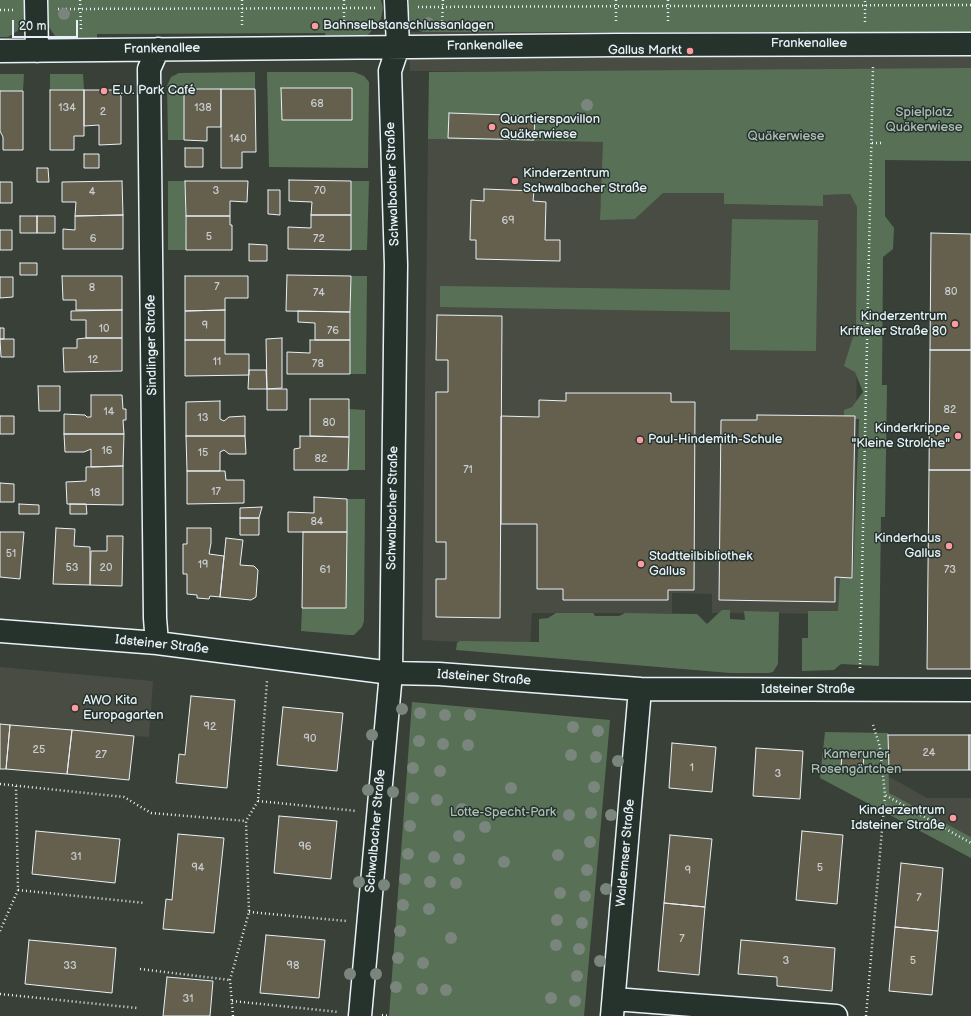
<!DOCTYPE html>
<meta charset="utf-8">
<style>
body{margin:0}
#map{position:relative;width:971px;height:1016px;overflow:hidden;background:#394037;font-family:"Balsamiq Sans",sans-serif}
canvas{display:block}
.scale{position:absolute;left:12px;top:20px;width:66px;height:18px;box-sizing:border-box;border:2px solid #e8f1f8;border-top:0;padding-left:5px;font-size:12px;line-height:14px;white-space:nowrap;color:#e8f1f8;-webkit-text-stroke:3px #26332d;paint-order:stroke}
</style>
<div id="map">
<canvas width="971" height="1016"></canvas>
<div class="scale">20 m</div>
</div>
<script>
const context = document.querySelector('canvas').getContext('2d');
context.lineJoin = 'round';
function fill(path, color) {
  context.fillStyle = color;
  context.fill(path, 'evenodd');
}
function shape(rows) {
  const path = new Path2D();
  for (const r of rows) {
    if (r.length === 3) {
      path.moveTo(r[0] + r[2], r[1]);
      path.arc(r[0], r[1], r[2], 0, 2 * Math.PI);
      continue;
    }
    path.moveTo(r[0], r[1]);
    for (let i = 2; i < r.length; i += 2) path.lineTo(r[i], r[i + 1]);
  }
  return path;
}
function strokePath(path, color, width, dash) {
  context.strokeStyle = color;
  context.lineWidth = width;
  context.lineCap = dash ? 'butt' : 'round';
  context.setLineDash(dash || []);
  context.stroke(path);
}
function label(font, color, halo, rows, align = 'center') {
  context.font = font + ' "Balsamiq Sans",sans-serif';
  context.lineWidth = 3;
  context.setLineDash([]);
  context.textBaseline = 'middle';
  context.strokeStyle = halo;
  context.fillStyle = color;
  for (const [text, x, y, turn = 0] of rows) {
    context.save();
    context.translate(x, y);
    context.rotate((+turn || 0) * Math.PI / 180);
    context.textAlign = isNaN(turn) ? turn : align;
    if (halo) context.strokeText(text, 0, 0);
    context.fillText(text, 0, 0);
    context.restore();
  }
}
const built = shape([
 [408,32,971,32,971,72,415,71,410,71],
 [428,139,604,142,600,219,635,219,663,193,724,193,724,204,822,206,823,195,850,194,857,207,856,614,712,613,712,594,672,593,672,613,532,613,530,646,422,640],
 [0,667,153,681,149,737,134,736,129,780,0,769],
 [888,776,927,798,971,798,971,837,888,793]
]);
const green = shape([
 [0,0,26,0,25,19,19,30,8,37,0,37],
 [46,0,381,0,383,8,381,19,369,34,358,39,326,40,325,33,97,34,97,42,68,43,55,36,46,23],
 [409,0,971,0,971,32,423,32,415,29,410,20,408,7],
 [971,68,971,161,885,160,885,216,894,228,893,249,883,257,882,385,887,385,885,517,881,517,879,666,841,664,834,670,802,671,802,638,808,638,808,611,838,611,840,578,853,578,859,419,844,419,844,410,852,407,863,392,855,372,844,366,856,327,857,207,850,194,823,195,823,206,724,204,724,193,663,193,635,219,600,220,603,142,428,139,429,72],
 [255,72,255,89,184,89,184,140,168,140,167,86,171,77,179,73],
 [267,72,354,72,364,76,369,82,369,87,368,168,269,167],
 [282,88,352,88,352,120,282,120],
 [0,74,24,74,23,91,0,91],
 [50,74,83,74,84,90,50,90],
 [168,181,185,181,186,250,168,250],
 [351,181,369,181,367,250,351,250],
 [732,219,818,220,816,351,730,350,730,312,440,307,440,286,730,290],
 [351,276,367,276,366,374,350,374],
 [349,409,365,410,365,470,348,470],
 [347,499,365,499,364,621,362,627,354,635,349,635,301,631,302,608,346,608],
 [722,610,730,610,730,619,745,620,744,611,779,612,778,664,773,672,769,673,730,673,456,650,457,643,460,641,539,642,539,619,548,618,556,613,593,613,595,616,619,616,625,613,697,614,707,624],
 [412,702,610,720,584,1016,389,1016],
 [825,732,888,733,889,793,971,837,971,858,820,778]
]);
const building = shape([
 [315,26,3.5],
 [281,88,352,88,352,120,282,120,281,88],
 [184,89,221,89,221,127,207,127,207,141,184,140,184,89],
 [221,89,255,89,256,152,242,152,242,168,221,168,221,89],
 [50,90,84,90,84,136,74,136,74,150,50,150,50,90],
 [84,90,116,90,121,96,121,144,99,145,99,125,84,126,84,90],
 [0,91,23,91,23,150,3,150,3,137,0,131,0,91],
 [449,113,535,116,534,140,448,138,449,113],
 [185,148,203,148,203,167,185,167,185,148],
 [84,154,99,154,99,168,84,168,84,154],
 [37,168,48,168,49,182,37,182,37,168],
 [289,180,351,181,351,215,311,215,312,202,289,201,289,180],
 [122,181,123,215,75,216,76,202,62,202,62,182,122,181],
 [185,181,248,181,247,202,230,201,230,216,186,216,185,181],
 [0,182,12,182,12,203,0,203,0,182],
 [484,189,534,191,533,201,546,202,545,240,560,240,560,261,476,259,476,240,470,240,471,200,484,201,484,189],
 [268,190,280,190,280,215,268,214,268,190],
 [123,215,123,249,63,249,63,229,75,230,75,216,123,215],
 [311,215,351,215,351,250,288,249,288,227,311,228,311,215],
 [20,216,37,216,37,233,20,233,20,216],
 [37,216,55,216,55,233,37,233,37,216],
 [186,216,230,216,230,225,232,225,232,250,186,250,186,216],
 [0,230,12,230,12,250,0,250,0,230],
 [931,233,971,234,971,350,930,350,931,233],
 [249,244,267,245,267,261,249,261,249,244],
 [20,263,37,263,37,275,20,275,20,263],
 [287,275,351,276,350,312,286,311,287,275],
 [62,276,122,276,122,310,76,310,76,300,63,300,62,276],
 [185,276,248,276,248,298,225,298,225,310,185,311,185,276],
 [0,277,13,277,13,297,0,298,0,277],
 [122,310,122,338,86,338,86,320,71,320,71,311,122,310],
 [225,310,225,340,185,340,185,311,225,310],
 [298,311,350,312,350,340,315,340,315,323,298,322,298,311],
 [437,315,502,316,500,618,436,617,436,579,446,579,446,542,436,542,436,392,448,392,448,360,436,360,437,315],
 [0,328,4,328,4,339,0,339,0,328],
 [86,338,122,338,122,371,64,372,63,348,77,348,77,339,86,338],
 [282,338,282,388,267,389,266,339,282,338],
 [0,339,14,339,14,357,1,357,0,339],
 [185,340,225,340,225,354,249,354,249,375,185,376,185,340],
 [310,340,350,340,350,374,287,374,287,352,310,353,310,340],
 [930,350,971,350,971,470,929,470,930,350],
 [249,370,266,370,267,389,248,389,249,370],
 [38,386,60,386,60,411,39,411,38,386],
 [267,389,287,389,287,410,267,410,267,389],
 [566,393,671,393,671,402,695,402,694,590,668,590,668,600,563,600,563,589,537,589,537,524,501,524,501,416,539,417,539,400,566,401,566,393],
 [91,395,122,395,123,409,126,409,126,420,123,420,124,434,64,434,64,414,85,415,87,417,91,417,91,395],
 [310,399,349,399,349,437,310,436,310,399],
 [220,401,220,419,224,421,229,417,245,416,245,436,186,436,186,402,220,401],
 [757,415,855,416,852,578,835,577,835,602,719,600,721,420,757,420,757,415],
 [0,416,14,416,14,434,0,434,0,416],
 [64,434,124,434,123,466,91,467,91,449,84,452,65,452,64,434],
 [186,436,245,436,246,454,229,454,224,450,220,452,220,471,187,471,186,436],
 [300,436,349,437,348,470,294,470,294,449,300,448,300,436],
 [123,466,123,505,67,504,66,482,86,481,86,467,123,466],
 [929,470,971,470,971,669,927,669,929,470],
 [187,471,225,471,226,480,244,480,244,503,187,504,187,471],
 [0,483,14,484,14,502,0,502,0,483],
 [314,497,347,499,347,532,288,532,288,512,314,513,314,497],
 [19,504,39,505,39,514,19,514,19,504],
 [70,504,86,504,87,514,70,514,70,504],
 [262,507,259,518,240,518,240,508,262,507],
 [240,518,259,518,259,535,240,535,240,518],
 [56,528,75,529,74,546,90,547,90,585,53,584,56,528],
 [187,528,211,528,211,543,209,554,224,556,220,597,210,596,209,599,197,598,197,595,187,594,187,574,183,574,183,544,187,544,187,528],
 [0,532,24,532,20,579,0,577,0,532],
 [303,532,347,532,346,608,302,608,303,532],
 [107,536,123,536,122,586,90,585,91,551,107,551,107,536],
 [226,538,243,540,240,565,254,566,258,570,256,597,251,600,220,597,226,538],
 [191,696,235,700,227,788,176,783,179,754,185,755,191,696],
 [283,707,343,713,337,771,277,765,283,707],
 [0,724,10,725,6,769,0,769,0,724],
 [10,725,72,730,67,774,6,769,10,725],
 [72,730,134,736,129,780,67,774,72,730],
 [888,735,969,735,969,770,889,770,888,735],
 [969,735,971,735,971,770,969,770,969,735],
 [672,743,716,747,712,792,669,788,672,743],
 [756,748,803,751,800,799,753,796,756,748],
 [842,753,864,754,863,769,841,768,842,753],
 [279,816,337,821,331,879,274,873,279,816],
 [36,831,120,839,115,883,32,874,36,831],
 [802,831,843,835,837,904,796,900,802,831],
 [178,834,224,838,214,933,163,929,166,899,172,900,178,834],
 [670,835,712,839,705,907,664,903,670,835],
 [901,863,943,868,938,931,895,927,901,863],
 [664,903,705,907,699,975,658,971,664,903],
 [895,927,938,931,932,995,889,991,895,927],
 [266,935,325,940,319,998,260,993,266,935],
 [29,940,116,948,112,993,25,984,29,940],
 [741,940,835,948,832,991,777,986,777,977,738,974,741,940],
 [167,977,213,981,210,1016,163,1016,167,977]
]);
const path = shape([
 [80,0,81,29],
 [242,0,242,28],
 [616,0,616,22],
 [668,0,668,23],
 [418,7,971,5],
 [58,9,375,8],
 [0,10,13,10],
 [865,22,865,0],
 [344,25,344,0],
 [442,25,443,0],
 [872,143,883,143],
 [860,668,873,67],
 [873,725,880,747,885,795,971,843],
 [0,784,124,797,151,813,246,821],
 [258,801,357,811],
 [18,890,145,903],
 [249,912,346,921],
 [0,931,18,890,16,786],
 [140,969,230,980],
 [0,994,137,1008],
 [232,1001,339,1012],
 [382,1015,389,1016],
 [233,1016,230,980,249,912,246,821,258,801,267,681],
 [866,1016,885,795]
]);
const street = shape([
 [36,0,37,51],
 [0,51,616,45,971,44],
 [0,631,157,643,391,673,439,674,640,689,971,690],
 [157,643,155,618,149,69,158,49],
 [614,999,836,1016],
 [360,1016,391,673,396,265,390,71,398,47,396,0],
 [612,1016,640,689]
]);
const trees = [
 [64,14],
 [428,23],
 [587,105],
 [402,709],
 [420,713],
 [445,715],
 [470,715],
 [573,727],
 [598,731],
 [372,735],
 [419,741],
 [443,744],
 [468,745],
 [571,755],
 [596,757],
 [618,761],
 [413,768],
 [440,771],
 [594,787],
 [511,788],
 [368,790],
 [393,792],
 [413,798],
 [437,800],
 [462,809],
 [591,813],
 [569,815],
 [611,815],
 [410,826],
 [485,827],
 [459,836],
 [590,842],
 [408,854],
 [558,855],
 [434,857],
 [459,859],
 [504,862],
 [587,870],
 [405,879],
 [359,882],
 [430,882],
 [456,883],
 [384,885],
 [606,889],
 [560,893],
 [585,896],
 [403,905],
 [429,909],
 [557,920],
 [582,923],
 [400,931],
 [451,938],
 [556,945],
 [579,949],
 [398,958],
 [600,961],
 [423,963],
 [350,974],
 [376,974],
 [577,976],
 [396,987],
 [422,989],
 [446,990],
 [551,998],
 [575,1001]
];
const markers = [
 [315,26,4,"#ff9aa2"],
 [690,51,4,"#ff9aa2"],
 [104,91,4,"#ff9aa2"],
 [492,127,4,"#ff9aa2"],
 [515,181,4,"#ff9aa2"],
 [955,324,4,"#ff9aa2"],
 [958,436,4,"#ff9aa2"],
 [640,440,4,"#ff9aa2"],
 [949,546,4,"#ff9aa2"],
 [641,564,4,"#ff9aa2"],
 [75,708,4,"#ff9aa2"],
 [953,818,4,"#ff9aa2"]
];
const numberNames = [
 ["68",317,104],
 ["134",67,108],
 ["138",203,108],
 ["2",103,112],
 ["140",238,139],
 ["3",216,191],
 ["70",320,191],
 ["4",92,192],
 ["69",508,221],
 ["5",209,237],
 ["6",93,239],
 ["72",319,239],
 ["7",217,287],
 ["8",92,288],
 ["80",951,292],
 ["74",319,293],
 ["9",205,326],
 ["10",104,329],
 ["76",333,331],
 ["12",93,360],
 ["11",217,362],
 ["78",318,364],
 ["82",950,410],
 ["14",109,412],
 ["13",203,418],
 ["80",329,423],
 ["16",107,451],
 ["15",203,453],
 ["82",321,459],
 ["71",468,470],
 ["17",216,492],
 ["18",95,493],
 ["84",317,522],
 ["51",11,554],
 ["19",203,565],
 ["53",72,568],
 ["20",106,568],
 ["61",325,570],
 ["73",950,570],
 ["92",210,727],
 ["90",310,739],
 ["25",39,750],
 ["24",929,753],
 ["27",101,755],
 ["1",692,768],
 ["3",778,774],
 ["96",305,847],
 ["31",76,857],
 ["94",198,868],
 ["5",820,868],
 ["9",688,871],
 ["7",919,898],
 ["7",682,939],
 ["3",786,961],
 ["5",913,961],
 ["33",70,966],
 ["98",293,966],
 ["31",188,999]
];
const poiNames = [
 ["Bahnselbstanschlussanlagen",323,26],
 ["Gallus Markt",682,51,"right"],
 ["E.U. Park Café",112,91],
 ["Quartierspavillon",500,120],
 ["Quäkerwiese",500,135],
 ["Kinderzentrum",523,174],
 ["Schwalbacher Straße",523,189],
 ["Kinderzentrum",947,317,"right"],
 ["Krifteler Straße 80",947,332,"right"],
 ["Kinderkrippe",950,429,"right"],
 ["\"Kleine Strolche\"",950,444,"right"],
 ["Paul-Hindemith-Schule",648,440],
 ["Kinderhaus",941,539,"right"],
 ["Gallus",941,554,"right"],
 ["Stadtteilbibliothek",649,557],
 ["Gallus",649,572],
 ["AWO Kita",83,701],
 ["Europagarten",83,716],
 ["Kinderzentrum",945,811,"right"],
 ["Idsteiner Straße",945,826,"right"]
];
const streetNames = [
 ["Frankenallee",809,44],
 ["Frankenallee",485,46,-1],
 ["Frankenallee",162,49,-1],
 ["Schwalbacher Straße",393,184,-92],
 ["Sindlinger Straße",152,345,-91],
 ["Schwalbacher Straße",393,508,-89],
 ["Idsteiner Straße",162,645,6],
 ["Idsteiner Straße",484,678,4],
 ["Idsteiner Straße",808,690],
 ["Schwalbacher Straße",376,831,-85],
 ["Waldemser Straße",626,853,-85]
];
const parkNames = [
 ["Spielplatz",924,113],
 ["Quäkerwiese",924,128],
 ["Quäkerwiese",786,137],
 ["Kameruner",856,755],
 ["Rosengärtchen",856,770],
 ["Lotte-Specht-Park",503,813]
];
fill(built, '#494c42');
fill(green, '#587156');
fill(building, '#655f4e');
strokePath(building, '#e8f1f8', 1);
strokePath(street, '#e8f1f8', 25);
strokePath(path, '#e8f1f8', 2.5, [1, 3]);
strokePath(street, '#26332d', 22);
context.fillStyle = '#79857d';
for (const [x, y] of trees) {
  context.beginPath();
  context.arc(x, y, 6, 0, 2 * Math.PI);
  context.fill();
}
for (const [x, y, r, color] of markers) {
  const dot = new Path2D();
  dot.arc(x, y, r, 0, 2 * Math.PI);
  context.fillStyle = color;
  context.fill(dot);
  strokePath(dot, '#26332d', 1.5);
}
label('11px', '#c7ccce', null, numberNames);
label('13px', '#e8f1f8', '#26332d', poiNames, 'left');
label('13px', '#e8f1f8', '#26332d', streetNames);
label('13px', '#aebeb7', '#26332d', parkNames);
</script>
